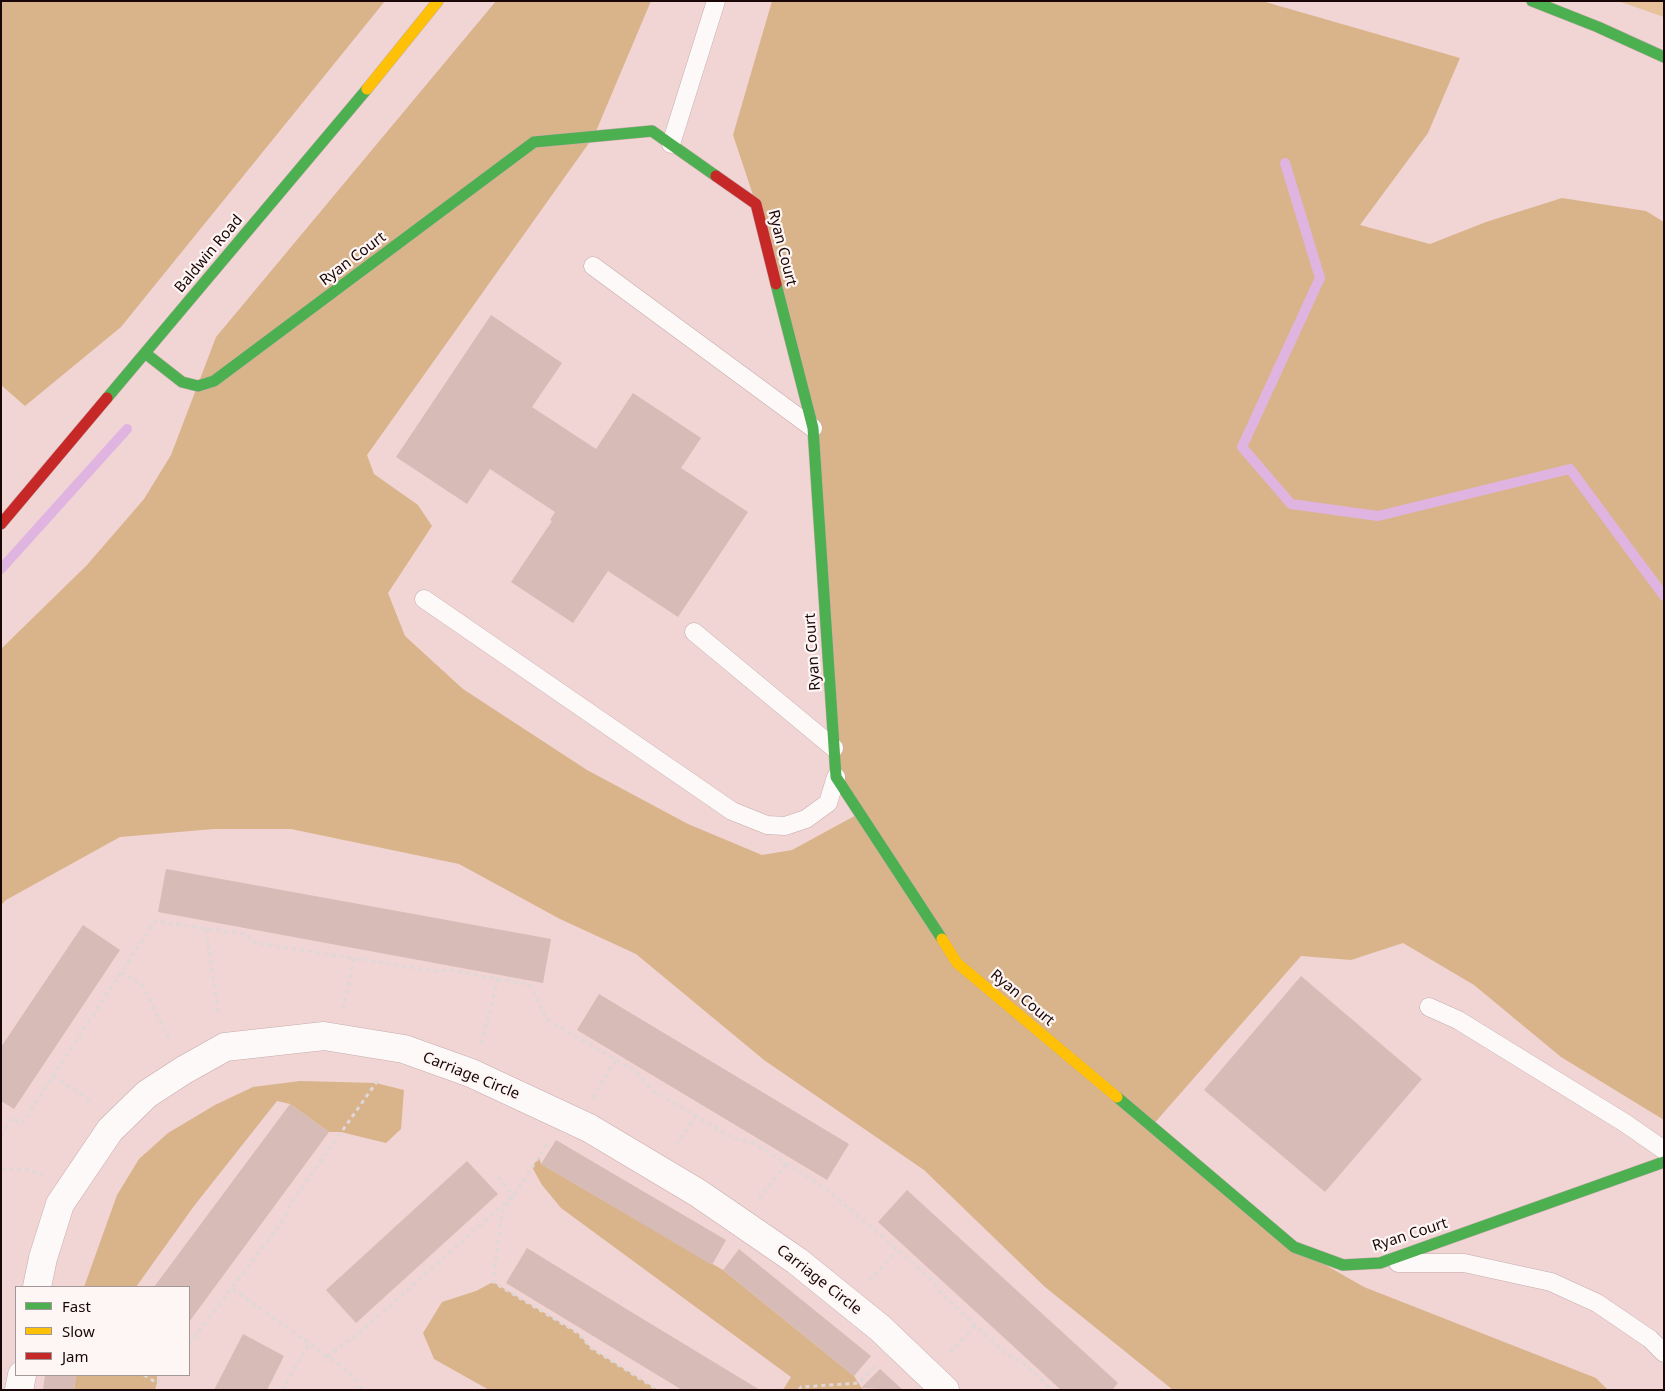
<!DOCTYPE html>
<style>
body{margin:0}
#map{position:relative;width:1665px;height:1391px;overflow:hidden;background:#f1d4d4;font-family:"Noto Sans",sans-serif}
canvas{display:block}
.frame{position:absolute;inset:0;border:2px solid #1b0607;pointer-events:none}
.legend{position:absolute;left:15px;top:1286px;width:175px;height:90px;box-sizing:border-box;background:#fdf6f5;border:1px solid #a39696;margin:0;padding:6px 9px;list-style:none;font-size:15px;color:#1b0607}
.legend li{display:flex;align-items:center;gap:10px;height:25px}
.legend b{width:25px;border:1px solid #a39696}
</style>
<div id="map">
<canvas width="1665" height="1391"></canvas>
<div class="frame"></div>
<ul class="legend">
<li><b style="height:6px;background:#4caf50"></b>Fast</li>
<li><b style="height:6px;background:#ffc107"></b>Slow</li>
<li><b style="height:6px;background:#c62828"></b>Jam</li>
</ul>
</div>
<script>
const context = document.querySelector('canvas').getContext('2d');
context.lineJoin = 'round';
function fill(path, color) {
  context.fillStyle = color;
  context.fill(path, 'evenodd');
}
function shape(rows) {
  const path = new Path2D();
  for (const r of rows) {
    path.moveTo(r[0], r[1]);
    for (let i = 2; i < r.length; i += 2) path.lineTo(r[i], r[i + 1]);
  }
  return path;
}
function strokePath(path, color, width, dash) {
  context.strokeStyle = color;
  context.lineWidth = width;
  context.lineCap = dash ? 'butt' : 'round';
  context.setLineDash(dash || []);
  context.stroke(path);
}
function label(font, color, halo, rows, align = 'center') {
  context.font = font + ' "Noto Sans",sans-serif';
  context.lineWidth = 4.5;
  context.setLineDash([]);
  context.textBaseline = 'middle';
  context.strokeStyle = halo;
  context.fillStyle = color;
  for (const [text, x, y, turn = 0] of rows) {
    context.save();
    context.translate(x, y);
    context.rotate((+turn || 0) * Math.PI / 180);
    context.textAlign = isNaN(turn) ? turn : align;
    if (halo) context.strokeText(text, 0, 0);
    context.fillText(text, 0, 0);
    context.restore();
  }
}
const green = shape([
 [1618,1,1664,1,1664,17]
]);
const forest = shape([
 [1,1,385,1,121,327,25,406,1,385],
 [496,1,651,1,594,136,367,455,374,474,418,505,432,526,388,593,405,636,463,689,587,770,688,824,762,855,792,850,860,813,836,777,813,428,756,204,733,135,772,1,1262,1,1460,58,1428,133,1360,225,1430,244,1486,222,1562,198,1646,211,1664,222,1664,1120,1561,1057,1474,985,1403,943,1351,960,1301,956,1151,1127,1294,1247,1364,1287,1596,1378,1608,1390,1173,1390,1045,1287,924,1170,764,1060,636,954,560,919,459,864,291,829,214,829,120,837,6,900,1,905,1,649,87,565,144,499,171,455,216,337],
 [300,1081,376,1083,404,1090,401,1129,386,1143,341,1132,329,1132,290,1104,277,1101,194,1206,136,1287,84,1287,117,1195,139,1159,168,1133,215,1105,253,1087],
 [539,1157,541,1164,723,1270,854,1376,863,1390,783,1390,791,1377,561,1208,542,1185,532,1167],
 [493,1282,578,1333,591,1348,658,1390,489,1390,434,1359,423,1333,442,1302,476,1291],
 [76,1375,157,1375,157,1383,155,1390,74,1390]
]);
const stream = shape([
 [1285,163,1320,278,1242,447,1291,504,1378,516,1570,469,1664,596],
 [1,569,127,429]
]);
const building = shape([
 [491,315,562,363,532,407,596,449,633,393,701,438,681,468,748,512,678,617,608,571,573,623,511,582,552,521,550,520,555,512,490,469,467,504,396,457],
 [166,869,551,939,543,983,158,912],
 [83,925,120,950,14,1109,1,1101,1,1047],
 [1301,976,1422,1079,1325,1192,1204,1090],
 [599,994,849,1144,827,1180,577,1030],
 [290,1104,329,1132,189,1322,189,1287,154,1287],
 [556,1140,726,1240,712,1265,541,1164],
 [467,1161,498,1194,356,1323,326,1290],
 [907,1190,1118,1383,1112,1390,1061,1390,878,1222],
 [527,1248,633,1313,760,1390,682,1390,506,1283],
 [739,1249,871,1356,854,1376,723,1270],
 [243,1334,284,1356,267,1390,214,1390],
 [880,1369,903,1390,861,1388],
 [45,1375,76,1375,74,1390,43,1390]
]);
const path = shape([
 [206,929,219,1017],
 [121,972,142,985,171,1043],
 [343,1009,354,959],
 [481,1044,498,978],
 [53,1076,94,1103],
 [593,1098,616,1060],
 [1,1136,12,1118,22,1123,155,921,246,934,256,943,435,971,450,970,530,985,546,1019,634,1070,652,1090,733,1138,753,1143,824,1187,931,1279,941,1293,1006,1354,1021,1361,1053,1390],
 [676,1145,696,1116],
 [1,1169,31,1170,43,1175],
 [498,1177,513,1196,502,1213,493,1282,578,1333,591,1348,658,1390],
 [759,1199,786,1164],
 [869,1281,897,1250],
 [233,1289,348,1371,363,1390],
 [189,1344,281,1223,291,1203,376,1083,378,1076],
 [950,1352,976,1325],
 [327,1357,361,1331,513,1196,548,1143],
 [144,1375,157,1383,164,1375],
 [282,1390,309,1344],
 [799,1390,801,1387,859,1383,875,1366]
]);
const lane = shape([
 [671,144,716,1],
 [593,266,813,428],
 [424,599,732,811,767,825,785,826,806,819,828,803,836,777],
 [694,632,834,748],
 [1429,1007,1458,1020,1625,1123,1664,1150],
 [1398,1263,1464,1263,1551,1282,1597,1303,1650,1339,1664,1353]
]);
const street = shape([
 [37,1287,43,1258,60,1204,110,1130,147,1094,184,1070,225,1047,324,1036,404,1049,471,1073,589,1128,698,1193,797,1261,880,1328,945,1390],
 [19,1390,22,1375]
]);
const fast = shape([
 [1532,1,1598,27,1664,57],
 [776,284,813,428,836,777,942,939],
 [145,353,182,382,198,386,214,381,534,142,652,131,716,176],
 [107,398,367,89],
 [1117,1097,1294,1247,1343,1265,1380,1263,1664,1162]
]);
const slow = shape([
 [367,89,438,1],
 [942,939,957,963,1117,1097]
]);
const jam = shape([
 [716,176,756,204,776,284],
 [1,524,107,398]
]);
const streetNames = [
 ["Ryan Court",782,248,76],
 ["Baldwin Road",209,254,-50],
 ["Ryan Court",353,259,-37],
 ["Ryan Court",813,652,-94],
 ["Ryan Court",1022,998,40],
 ["Carriage Circle",471,1076,22],
 ["Ryan Court",1410,1235,-18],
 ["Carriage Circle",819,1280,38]
];
fill(green, '#e6c19a');
fill(forest, '#d9b48b');
strokePath(stream, '#e0b4e1', 10);
fill(building, '#d7bbb6');
strokePath(lane, '#c6acac', 19);
strokePath(street, '#c6acac', 29);
strokePath(fast, '#c6acac', 12);
strokePath(slow, '#c6acac', 12);
strokePath(jam, '#c6acac', 12);
strokePath(path, '#e0d7d7', 3, [4, 4]);
strokePath(lane, '#fdf9f9', 18);
strokePath(street, '#fdf9f9', 28);
strokePath(fast, '#4caf50', 11);
strokePath(slow, '#ffc107', 11);
strokePath(jam, '#c62828', 11);
label('15px', '#1b0607', '#fdf6f5', streetNames);
</script>
